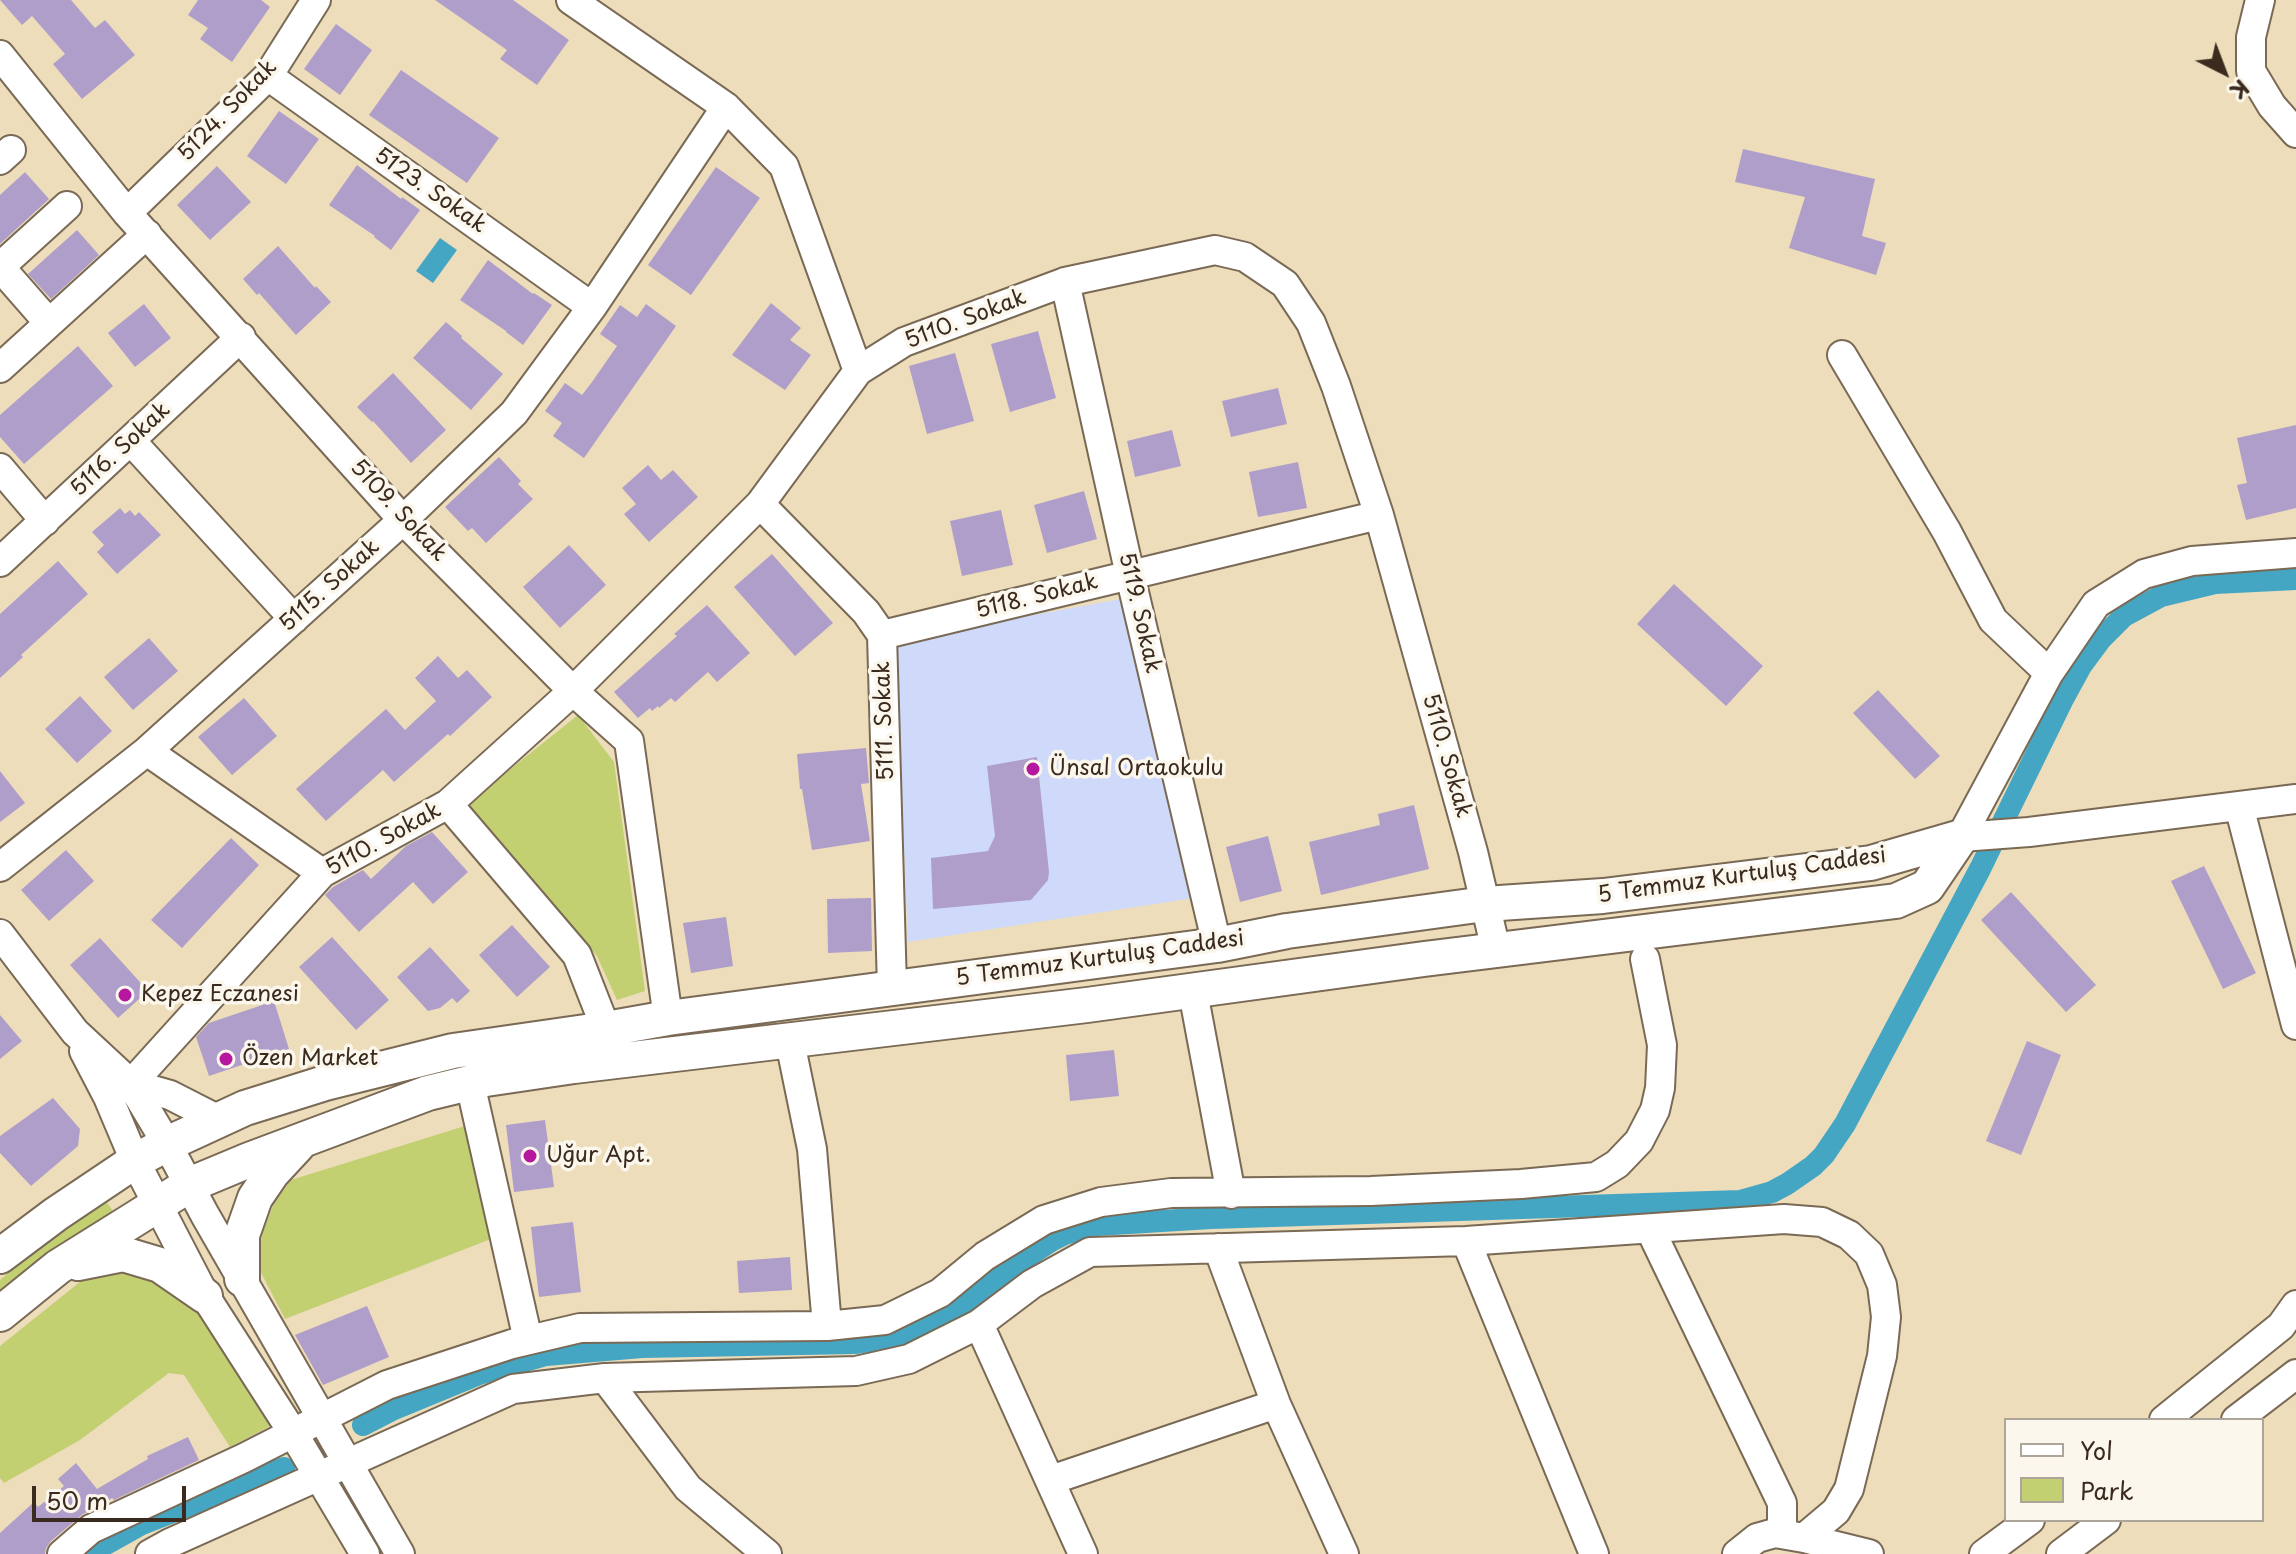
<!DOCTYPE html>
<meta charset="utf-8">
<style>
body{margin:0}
#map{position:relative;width:2296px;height:1554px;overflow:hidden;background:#edddba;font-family:"Playpen Sans",sans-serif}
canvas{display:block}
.legend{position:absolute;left:2004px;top:1418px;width:260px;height:104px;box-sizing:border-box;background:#fbf7ec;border:2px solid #aea59a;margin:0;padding:10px 14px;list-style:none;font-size:24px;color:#3b2a1e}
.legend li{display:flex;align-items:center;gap:16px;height:40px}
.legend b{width:40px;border:2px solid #aea59a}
.north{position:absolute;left:2184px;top:32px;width:80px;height:80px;-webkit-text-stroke:6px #fbf7ec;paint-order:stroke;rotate:138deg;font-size:22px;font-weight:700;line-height:32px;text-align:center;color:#3b2a1e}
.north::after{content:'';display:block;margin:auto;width:28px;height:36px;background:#3b2a1e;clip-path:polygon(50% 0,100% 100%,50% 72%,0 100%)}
.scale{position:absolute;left:32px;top:1486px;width:154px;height:36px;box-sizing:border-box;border:4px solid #3b2a1e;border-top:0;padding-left:10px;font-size:24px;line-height:28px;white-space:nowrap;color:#3b2a1e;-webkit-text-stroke:6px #fbf7ec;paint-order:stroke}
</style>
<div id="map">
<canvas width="2296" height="1554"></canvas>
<ul class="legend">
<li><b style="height:10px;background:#fff"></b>Yol</li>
<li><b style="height:22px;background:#c2d072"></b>Park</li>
</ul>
<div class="north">K</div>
<div class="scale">50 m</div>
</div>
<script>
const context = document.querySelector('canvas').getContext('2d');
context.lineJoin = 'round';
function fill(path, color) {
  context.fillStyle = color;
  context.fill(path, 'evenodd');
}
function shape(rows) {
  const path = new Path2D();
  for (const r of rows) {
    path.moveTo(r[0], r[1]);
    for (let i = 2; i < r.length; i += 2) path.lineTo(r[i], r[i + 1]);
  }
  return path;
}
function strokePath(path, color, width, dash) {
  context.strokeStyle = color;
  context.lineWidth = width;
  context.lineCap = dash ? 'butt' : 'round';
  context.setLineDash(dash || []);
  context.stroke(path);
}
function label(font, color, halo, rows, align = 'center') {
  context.font = font + ' "Playpen Sans",sans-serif';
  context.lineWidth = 7;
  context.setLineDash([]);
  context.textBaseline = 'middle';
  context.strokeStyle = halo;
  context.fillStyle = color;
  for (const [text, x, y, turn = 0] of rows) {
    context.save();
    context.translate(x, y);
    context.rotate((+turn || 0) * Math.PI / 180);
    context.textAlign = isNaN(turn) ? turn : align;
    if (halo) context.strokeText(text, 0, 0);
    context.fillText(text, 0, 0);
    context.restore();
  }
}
const built = shape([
 [1127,598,1194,898,908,942,895,640]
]);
const green = shape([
 [578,715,614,762,645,991,617,1000,597,956,463,807],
 [468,1125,496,1237,285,1319,256,1263,263,1231,275,1201,291,1180],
 [100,1193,113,1211,0,1303,0,1280],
 [122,1267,165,1284,198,1311,272,1425,230,1447,184,1375,169,1373,80,1440,4,1483,0,1478,0,1346,96,1269]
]);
const water = shape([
 [440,238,457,250,433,283,416,271]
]);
const canal = shape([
 [363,1425,394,1409,479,1374,546,1355,642,1347,855,1343,897,1337,928,1326,959,1308,1025,1258,1051,1241,1065,1234,1097,1225,1211,1218,1740,1201,1772,1192,1787,1184,1813,1166,1824,1155,1845,1124,1980,869,2063,699,2081,666,2101,639,2124,616,2161,596,2215,583,2296,579],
 [88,1554,142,1524,284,1468]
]);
const building = shape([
 [0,0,71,0,95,28,105,20,135,55,82,99,53,64,65,54,32,16,22,25],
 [198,0,261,0,270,7,232,62,200,39,208,28,188,15],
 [435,0,513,0,569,40,537,85,500,59,507,50],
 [336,24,372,50,340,95,304,69],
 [401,70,499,138,467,183,369,115],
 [279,111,319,139,286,184,247,156],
 [1743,149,1875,179,1862,236,1886,243,1876,275,1789,248,1805,197,1735,182],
 [357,165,401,199,402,197,420,210,391,250,374,237,375,236,329,205],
 [217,166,251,202,210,240,177,205],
 [716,167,760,198,691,295,648,265],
 [25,172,49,199,0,244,0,195],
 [77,230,99,255,51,299,28,274],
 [278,246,315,288,316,286,331,302,296,335,259,293,257,295,243,279],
 [488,260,533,294,534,293,552,305,523,345,506,332,506,331,460,300],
 [771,303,801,328,790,340,811,355,785,390,732,355],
 [144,304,171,338,135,367,108,333],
 [646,304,676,326,584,458,553,436,562,423,545,411,565,383,582,395,592,382,617,346,600,334,620,305,637,317],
 [446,322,462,336,461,338,503,374,471,410,413,358],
 [1038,331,1056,398,1010,412,991,344],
 [78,346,113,386,24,464,0,437,0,415],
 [955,353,974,421,927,434,909,366],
 [393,373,446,430,411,463,373,421,372,422,357,407],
 [1278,388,1287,424,1231,437,1222,401],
 [2296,425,2296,508,2246,520,2237,485,2247,483,2237,438],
 [1172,430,1181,466,1135,477,1127,441],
 [499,457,521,481,518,484,533,499,486,543,472,528,468,531,445,507],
 [1298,462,1307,508,1258,517,1249,472],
 [648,465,661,480,673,470,698,497,649,542,624,514,636,504,622,488],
 [1084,491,1097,539,1047,553,1034,505],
 [120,508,125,514,130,510,135,516,139,512,161,535,117,574,97,552,104,545,92,532],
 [1001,510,1013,565,962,576,950,521],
 [569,545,606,585,560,628,523,587],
 [772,554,833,623,795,656,734,587],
 [58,561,88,594,21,655,23,657,0,678,0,614],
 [1674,584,1763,666,1726,706,1637,624],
 [707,605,750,653,717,682,708,672,675,702,671,698,659,708,658,706,652,711,650,708,638,718,614,692,677,636,674,634],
 [149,638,178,671,133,710,104,677],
 [438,656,458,678,467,670,492,697,450,736,448,734,394,782,383,770,326,821,296,789,386,709,405,730,436,701,415,678],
 [1878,690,1940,756,1915,779,1853,713],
 [80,696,112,731,77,763,45,729],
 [244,698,277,736,232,775,198,737],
 [866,748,869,783,861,784,870,841,812,850,802,789,800,789,797,754],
 [1037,757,1049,872,1048,880,1031,900,933,909,931,858,988,851,995,836,987,766],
 [0,771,25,803,0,822],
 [1414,805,1429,869,1321,895,1309,842,1380,825,1378,814],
 [432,832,468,872,433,904,413,882,359,932,325,895,333,887,363,870,371,879,406,846],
 [1268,836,1282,891,1240,902,1226,847],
 [231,838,259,865,182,948,151,920],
 [66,850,94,881,49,921,21,890],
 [2204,866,2256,973,2223,989,2171,881],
 [2011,892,2096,985,2066,1012,1981,920],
 [871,898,872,951,828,953,827,899],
 [726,917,733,966,691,973,683,923],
 [512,925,550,967,517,997,479,955],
 [332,937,389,1000,356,1030,299,967],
 [100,938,148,991,118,1018,70,965],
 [430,947,470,991,457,1003,452,998,440,1008,428,1011,397,977],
 [274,1001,289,1049,209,1076,196,1037,209,1023],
 [0,1015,22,1041,0,1059],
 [2027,1041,2061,1055,2021,1155,1986,1141],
 [1114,1050,1119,1096,1070,1101,1066,1055],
 [53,1098,80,1129,78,1146,31,1186,0,1153,0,1136],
 [545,1120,554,1187,514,1192,506,1125],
 [573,1222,581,1292,539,1297,531,1227],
 [790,1257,792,1290,739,1293,737,1261],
 [367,1306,389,1357,323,1385,295,1335],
 [188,1437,199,1460,114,1500,112,1498,104,1504,83,1514,51,1541,46,1548,45,1554,0,1554,0,1533,34,1502,38,1507,64,1486,58,1479,76,1463,97,1489,148,1459,147,1456]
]);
const minor = shape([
 [571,0,726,107,784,166,858,371],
 [2260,0,2251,37,2251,71,2272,106,2296,133],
 [0,55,127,213,403,520,573,691,629,741,668,1018],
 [268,76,592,307],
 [0,160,11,150],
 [127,213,268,76,316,0],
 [0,267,67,206],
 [0,267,49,323],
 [1065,282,1130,575,1217,945],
 [1842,355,1947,532,1993,620,2049,673],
 [0,368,147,234],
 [131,441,294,619],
 [0,468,45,521],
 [760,504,866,612,882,635,892,988],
 [0,562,241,337],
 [882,635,1379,515],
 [147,751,322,873],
 [448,804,577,955,606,1029],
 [2239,806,2296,1025],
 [1961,837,2049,673,2096,604,2144,574,2192,561,2296,553],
 [1961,837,2029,832,2296,799],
 [0,867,147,751,403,520,514,413,592,307,726,107],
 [0,934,75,1032,131,1084,167,1144,205,1215,400,1554],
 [1193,992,1231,1194],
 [790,1042,812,1149,827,1326],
 [84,1051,108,1097,135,1161,205,1296,293,1433,365,1554],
 [470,1083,528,1340],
 [219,1120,170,1095,131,1084,322,873,448,804,573,691,760,504,858,371,904,342,1065,282,1215,250,1245,257,1285,284,1311,323,1336,386,1379,515,1473,852,1496,950],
 [1650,1229,1782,1503,1782,1534],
 [1466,1241,1594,1554],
 [1218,1248,1276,1404,1344,1554],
 [979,1324,1083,1554],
 [605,1378,688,1488,767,1554],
 [2164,1420,2281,1326,2296,1305],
 [2236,1420,2296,1374],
 [1051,1480,1276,1404],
 [62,1554,91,1529,244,1458,387,1385,512,1344,580,1328,827,1326,885,1320,940,1293,985,1256,1044,1220,1101,1202,1171,1193,1371,1191,1521,1184,1596,1177,1617,1164,1639,1141,1655,1110,1660,1088,1662,1045,1645,959],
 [150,1554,170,1543,513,1389,605,1378,856,1371,909,1359,979,1324,1032,1284,1090,1252,1466,1241,1784,1219,1822,1222,1849,1235,1869,1254,1882,1285,1886,1317,1882,1356,1849,1489,1836,1511,1804,1538],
 [1737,1554,1757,1538,1775,1533,1804,1538,1869,1554],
 [1984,1554,2030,1520],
 [2061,1554,2106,1520]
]);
const major = shape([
 [0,1256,56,1214,135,1161,167,1144,245,1108,325,1083,453,1051,606,1029,668,1018,1217,945,1287,931,1485,904,1603,896,1871,863,1961,837],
 [78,1263,123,1254,160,1265,205,1296],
 [242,1279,242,1235,255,1198,272,1173,298,1145],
 [0,1314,58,1267,189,1185,249,1160,428,1093,486,1079,574,1066,1087,1005,1424,959,1896,901,1927,887,1961,837]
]);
const markers = [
 [1033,769,8,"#b5179e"],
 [125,995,8,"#b5179e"],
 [226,1059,8,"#b5179e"],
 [530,1156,8,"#b5179e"]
];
const streetNames = [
 ["5124. Sokak",228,111,-46],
 ["5123. Sokak",430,191,35],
 ["5110. Sokak",966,320,-21],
 ["5116. Sokak",121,450,-43],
 ["5109. Sokak",398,511,47],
 ["5115. Sokak",330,586,-42],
 ["5118. Sokak",1037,597,-14],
 ["5119. Sokak",1139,613,77],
 ["5111. Sokak",885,721,-92],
 ["5110. Sokak",1446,756,74],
 ["5110. Sokak",384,840,-29],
 ["5 Temmuz Kurtuluş Caddesi",1742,876,-8],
 ["5 Temmuz Kurtuluş Caddesi",1100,959,-8]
];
const poiNames = [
 ["Ünsal Ortaokulu",1049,769],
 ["Kepez Eczanesi",141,995],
 ["Özen Market",242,1059],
 ["Uğur Apt.",546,1156]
];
fill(built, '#cfdafa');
fill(green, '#c2d072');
fill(water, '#45a6c4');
strokePath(canal, '#45a6c4', 22);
fill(building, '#af9eca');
strokePath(minor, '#796955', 32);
strokePath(major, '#796955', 38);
strokePath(minor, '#fff', 28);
strokePath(major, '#fff', 34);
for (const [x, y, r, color] of markers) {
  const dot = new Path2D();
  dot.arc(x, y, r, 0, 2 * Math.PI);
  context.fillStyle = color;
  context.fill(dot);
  strokePath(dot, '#fbf7ec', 3);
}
label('22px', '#3b2a1e', '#fbf7ec', streetNames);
label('22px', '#3b2a1e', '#fbf7ec', poiNames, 'left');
</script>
